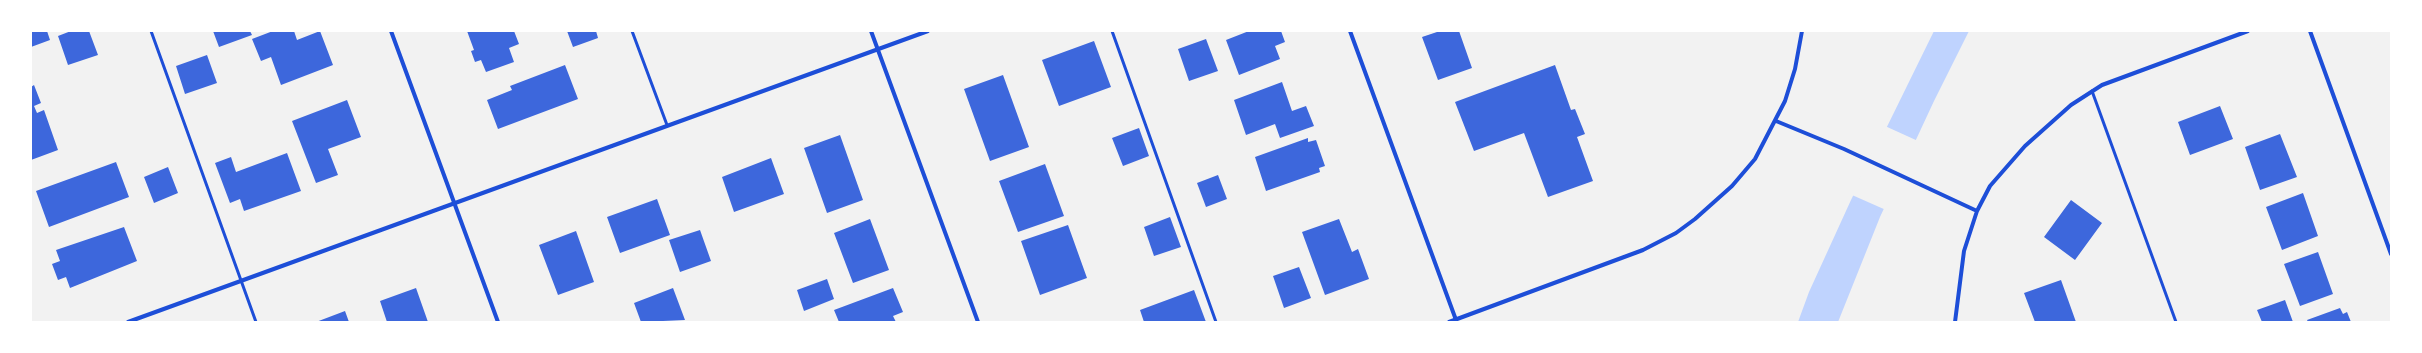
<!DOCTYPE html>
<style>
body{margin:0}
#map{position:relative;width:2422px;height:353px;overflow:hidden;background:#f2f2f2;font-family:"Source Sans 3",sans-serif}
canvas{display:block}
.frame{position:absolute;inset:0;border:32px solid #fff;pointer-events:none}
</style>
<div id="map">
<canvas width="2422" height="353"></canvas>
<div class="frame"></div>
</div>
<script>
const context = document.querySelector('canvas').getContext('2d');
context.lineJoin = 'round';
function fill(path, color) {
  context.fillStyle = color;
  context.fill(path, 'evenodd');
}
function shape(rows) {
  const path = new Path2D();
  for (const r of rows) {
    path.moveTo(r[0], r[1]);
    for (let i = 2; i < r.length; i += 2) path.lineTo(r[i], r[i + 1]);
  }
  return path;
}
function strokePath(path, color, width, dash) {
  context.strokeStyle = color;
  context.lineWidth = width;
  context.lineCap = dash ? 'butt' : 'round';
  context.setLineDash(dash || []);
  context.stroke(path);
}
const water = shape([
 [1934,31,1969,31,1934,101,1880,217,1838,322,1798,322,1809,292,1851,200]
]);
const pier = shape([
 [1885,126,1918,141,1886,210,1852,195]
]);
const building = shape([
 [31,31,47,31,50,40,31,47],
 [71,31,89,31,98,55,68,65,58,36],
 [213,31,250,31,252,35,219,47],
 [273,31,294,31,297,40,320,31,333,65,281,85,271,57,261,61,252,39],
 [467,31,514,31,519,44,509,48,514,62,486,72,481,60,475,62,471,51,474,50],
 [567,31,596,31,598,38,573,47],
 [1249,31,1281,31,1285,42,1275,46,1280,59,1239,75,1226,40],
 [1440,31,1459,31,1472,68,1438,80,1422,37],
 [1206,39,1218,71,1189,81,1178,49],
 [1094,41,1111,87,1059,106,1042,60],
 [207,55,217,83,185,94,176,66],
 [565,65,578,99,498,129,487,100,512,90,510,86],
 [1555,65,1571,110,1575,109,1585,134,1577,137,1593,181,1548,197,1524,133,1474,151,1455,102],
 [1003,75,1029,147,990,161,964,89],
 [1282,82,1292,111,1306,106,1314,126,1280,138,1275,124,1246,135,1234,100],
 [34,85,41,103,34,106,37,113,44,110,58,150,31,160,31,87],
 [347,100,361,137,328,149,338,175,316,183,292,121],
 [2220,106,2233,139,2190,155,2178,122],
 [1139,128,1149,156,1123,166,1112,138],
 [2280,134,2297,177,2260,190,2245,147],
 [840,135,863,200,827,213,804,148],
 [1308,138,1308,142,1316,140,1325,166,1319,168,1320,172,1266,191,1255,157],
 [287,153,301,191,244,211,240,199,230,203,215,163,231,157,236,172],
 [771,158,784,194,734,212,722,177],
 [116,162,129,197,49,227,36,191],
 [1045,164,1064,216,1018,232,999,181],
 [168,167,178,193,154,203,144,177],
 [1218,175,1227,199,1206,207,1197,183],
 [2303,193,2318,236,2282,250,2266,207],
 [657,199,670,235,620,253,607,217],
 [2071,200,2102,223,2075,260,2044,237],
 [1170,217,1181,247,1154,256,1144,227],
 [870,219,889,270,853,283,834,233],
 [1339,219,1352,252,1358,249,1369,279,1325,295,1302,232],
 [1068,225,1087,278,1040,295,1021,241],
 [124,227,137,261,70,288,66,277,58,280,52,264,60,261,56,250],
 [700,230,711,261,680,272,669,240],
 [576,231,594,282,558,295,539,245],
 [2318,252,2333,294,2300,306,2284,264],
 [1299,267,1311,298,1284,308,1273,276],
 [827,279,834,299,804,311,797,290],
 [2061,280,2076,322,2035,322,2024,293],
 [416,288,428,322,387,322,380,301],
 [673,288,685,320,641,322,634,303],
 [893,288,903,312,893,316,896,322,839,322,834,310],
 [1194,290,1206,322,1144,322,1140,310],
 [2285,300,2293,322,2262,322,2257,310],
 [2340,308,2343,314,2347,312,2351,322,2308,322,2307,320],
 [345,311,349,322,316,322]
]);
const service = shape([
 [151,31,256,322],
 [632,31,667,125],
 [1112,31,1216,322],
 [2092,91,2176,322]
]);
const minor = shape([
 [391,31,498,322],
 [871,31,978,322],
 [1350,31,1456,320],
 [2310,31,2391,254],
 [1776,121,1844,149,1977,211],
 [128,322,928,31],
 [1449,322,1643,250,1676,233,1695,219,1732,186,1755,159,1785,101,1795,69,1802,31],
 [1955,322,1964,251,1977,211,1990,186,2025,146,2071,105,2102,85,2248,31]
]);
fill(water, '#bfd3fe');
fill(pier, '#f2f2f2');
fill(building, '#3d67dc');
strokePath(service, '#1d4ed8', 3);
strokePath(minor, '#1d4ed8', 4);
</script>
